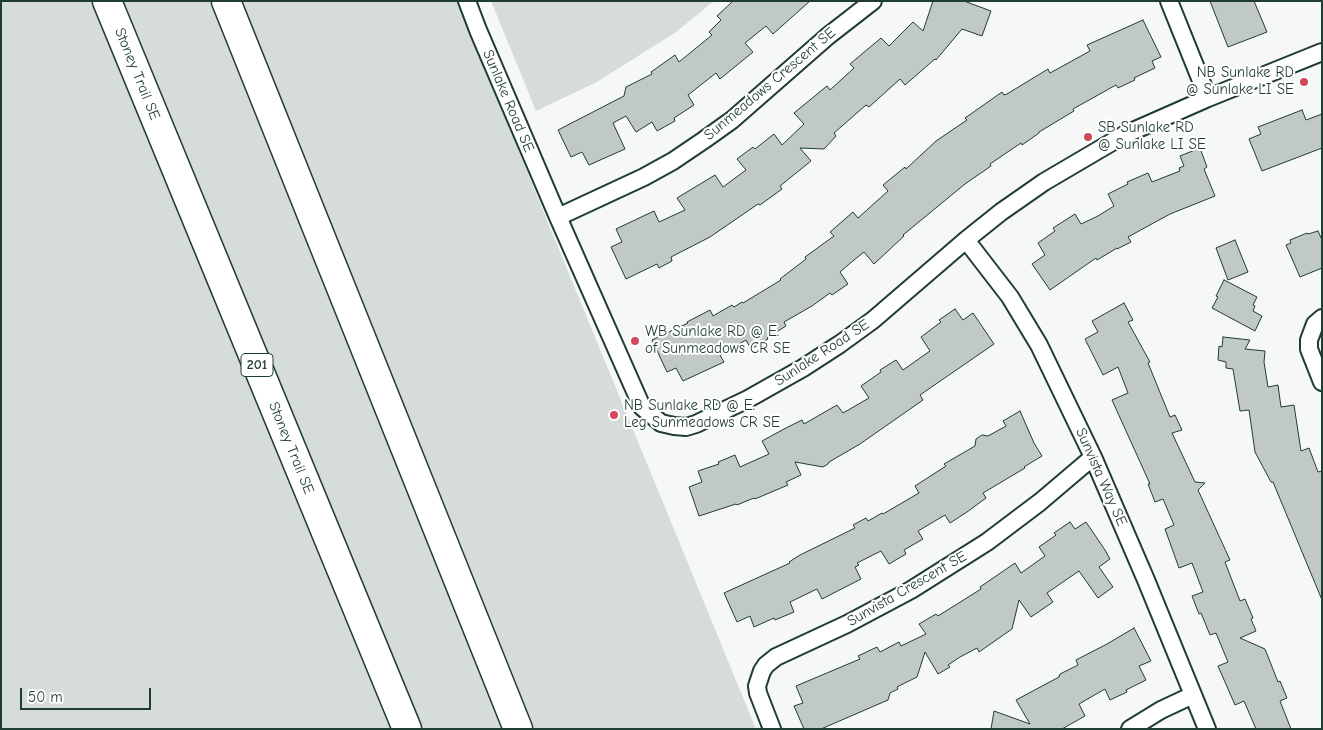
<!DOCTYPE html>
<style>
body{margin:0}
#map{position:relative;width:1323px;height:730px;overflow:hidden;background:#f6f7f7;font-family:"Comic Neue",sans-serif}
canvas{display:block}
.frame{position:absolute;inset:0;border:2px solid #1f3d34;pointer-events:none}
.scale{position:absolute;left:20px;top:688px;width:131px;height:22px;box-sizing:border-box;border:2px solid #1f3d34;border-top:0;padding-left:6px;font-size:15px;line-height:18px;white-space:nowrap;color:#1f3d34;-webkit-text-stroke:4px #fff;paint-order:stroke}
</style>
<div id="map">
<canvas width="1323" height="730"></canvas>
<div class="frame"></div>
<div class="scale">50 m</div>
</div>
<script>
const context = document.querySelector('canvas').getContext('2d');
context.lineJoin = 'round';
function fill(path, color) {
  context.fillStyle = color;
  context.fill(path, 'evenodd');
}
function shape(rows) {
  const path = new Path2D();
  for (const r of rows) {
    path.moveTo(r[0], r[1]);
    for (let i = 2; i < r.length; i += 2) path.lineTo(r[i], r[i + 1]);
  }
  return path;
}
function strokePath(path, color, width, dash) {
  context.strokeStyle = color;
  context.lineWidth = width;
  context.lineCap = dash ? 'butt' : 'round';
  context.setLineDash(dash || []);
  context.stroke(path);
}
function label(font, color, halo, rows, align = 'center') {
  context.font = font + ' "Comic Neue",sans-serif';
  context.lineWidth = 4;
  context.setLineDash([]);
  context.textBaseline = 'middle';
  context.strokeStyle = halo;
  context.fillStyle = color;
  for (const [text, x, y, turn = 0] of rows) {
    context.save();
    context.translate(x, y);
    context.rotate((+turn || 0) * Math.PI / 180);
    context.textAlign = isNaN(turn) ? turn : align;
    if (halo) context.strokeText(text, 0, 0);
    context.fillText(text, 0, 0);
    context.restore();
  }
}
const green = shape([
 [1,1,457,1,756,729,1,729],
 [491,1,714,1,676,32,597,82,536,111]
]);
const building = shape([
 [733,1,810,1,773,34,766,26,745,43,753,52,720,79,716,73,688,95,694,105,674,118,675,121,657,131,652,122,636,132,626,116,613,123,625,149,589,165,582,152,571,157,558,130,624,96,626,87,652,74,651,72,675,55,679,62,712,35,709,32,721,20,717,16,733,1],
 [933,1,964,1,991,11,982,36,962,29,936,60,935,59,905,85,900,79,869,107,866,105,834,133,836,136,824,149,800,148,811,161,780,186,782,189,760,205,758,204,710,237,671,257,672,261,659,268,657,264,626,279,611,247,622,242,616,229,654,211,659,222,685,210,677,198,715,175,723,187,746,170,737,159,753,147,755,149,774,134,782,145,804,124,794,113,827,86,830,90,854,68,850,64,881,38,889,46,913,22,923,31,933,1],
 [1210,1,1254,1,1267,32,1228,47,1210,1],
 [1143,20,1161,57,1152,61,1155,68,1134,78,1135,80,1118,88,1116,85,1073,109,1074,111,1039,132,1039,133,1022,145,1021,143,990,164,991,166,965,184,903,235,904,236,874,264,864,252,854,260,840,272,848,284,832,295,830,293,812,306,784,322,786,326,767,338,768,339,751,349,746,340,720,355,724,362,683,381,676,368,667,372,652,340,688,323,687,322,710,310,713,316,732,305,734,307,742,302,743,303,781,280,780,279,806,259,805,257,834,236,830,232,853,212,858,218,888,191,883,185,905,167,906,169,936,141,967,120,965,118,1002,92,1004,95,1007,94,1048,69,1050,73,1090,51,1087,45,1143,20],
 [1302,110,1306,120,1322,114,1322,148,1262,171,1249,139,1261,134,1258,127,1302,110],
 [1200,148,1207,167,1204,169,1215,196,1170,214,1128,237,1131,242,1117,249,1117,248,1097,260,1096,258,1050,290,1032,264,1045,255,1038,243,1055,231,1053,228,1075,214,1081,224,1098,216,1114,206,1108,194,1128,184,1127,182,1148,173,1152,182,1180,171,1179,168,1184,166,1180,156,1200,148],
 [1318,231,1322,240,1322,268,1300,277,1286,245,1291,243,1290,240,1307,233,1308,234,1318,231],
 [1235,240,1248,272,1228,280,1216,248,1235,240],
 [1224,280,1257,297,1253,305,1255,306,1253,311,1262,316,1255,331,1212,308,1218,297,1216,296,1224,280],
 [1124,303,1133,320,1128,322,1150,362,1148,363,1170,417,1175,415,1182,430,1172,433,1195,482,1205,483,1198,490,1230,560,1225,562,1240,601,1245,599,1253,618,1251,619,1256,631,1240,638,1265,649,1278,682,1280,681,1287,698,1280,701,1291,729,1256,729,1244,701,1235,705,1218,666,1228,662,1216,633,1210,635,1201,613,1199,614,1192,596,1203,592,1192,563,1179,568,1165,529,1174,525,1163,499,1155,502,1148,484,1150,484,1112,400,1128,393,1118,367,1103,375,1085,339,1098,332,1092,321,1124,303],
 [955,309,963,320,973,313,994,344,920,395,923,400,860,444,829,462,828,464,823,467,795,462,801,475,786,482,788,485,755,499,754,498,737,505,736,504,699,516,689,487,702,482,698,471,719,464,718,462,735,455,740,467,769,454,762,441,784,429,802,420,804,424,837,405,843,413,869,398,861,386,881,372,880,370,896,360,903,370,930,351,921,337,941,322,939,320,955,309],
 [1223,337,1250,340,1245,349,1265,351,1264,362,1268,387,1278,385,1281,407,1294,405,1301,451,1309,448,1318,472,1322,471,1322,600,1273,482,1271,482,1255,452,1249,410,1240,411,1233,369,1226,368,1226,362,1218,360,1219,346,1222,347,1223,337],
 [1020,411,1034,443,1042,456,1024,467,1025,468,983,493,986,498,967,512,950,523,945,515,918,531,923,539,904,550,906,554,889,564,881,551,857,563,859,565,855,567,861,579,822,599,817,589,790,602,794,612,775,620,774,618,754,627,750,616,737,622,724,593,790,563,789,562,800,555,855,528,853,525,866,518,868,521,882,513,883,514,919,493,915,486,946,466,944,464,975,446,976,439,982,435,988,436,1006,426,1003,421,1020,411],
 [1070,522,1075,529,1086,522,1105,550,1110,559,1099,567,1113,587,1098,598,1079,571,1047,593,1053,602,1031,617,1019,600,1012,629,979,652,977,648,960,657,948,665,950,667,938,674,925,652,917,677,897,687,898,689,890,693,888,700,821,729,804,729,794,706,803,703,796,686,860,659,858,656,877,647,880,652,899,642,901,646,926,634,919,624,936,614,938,616,981,589,980,587,1015,563,1021,573,1045,556,1039,547,1056,535,1054,533,1070,522],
 [1134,628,1151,661,1139,666,1146,680,1126,690,1127,692,1110,700,1105,689,1079,704,1085,716,1062,729,991,729,994,711,1030,724,1016,700,1059,677,1060,674,1078,665,1076,660,1107,644,1134,628]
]);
const minor = shape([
 [467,1,478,30,558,217,642,407,661,423,674,426,686,427,696,424,748,399,803,368,840,344,873,320,966,240,1001,212,1044,182,1124,135,1208,98,1322,52],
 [1169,1,1208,98],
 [558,217,644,177,673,161,704,140,732,120,828,36,873,1],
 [966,240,1010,297,1039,345,1093,457,1146,580,1207,729],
 [1322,318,1315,324,1309,340,1309,349,1322,382],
 [772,729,758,693,757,686,762,671,766,665,776,657,847,624,911,590,987,542,1040,502,1093,457],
 [1130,729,1161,710,1193,695]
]);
const motorway = shape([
 [107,1,407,729],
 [226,1,518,729]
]);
const markers = [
 [1304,82,5,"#d1495b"],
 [1088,137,5,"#d1495b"],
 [635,341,5,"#d1495b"],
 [614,415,5,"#d1495b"]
];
const shields = [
 [257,365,32]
];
const shieldNames = [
 ["201",257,365]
];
const poiNames = [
 ["NB Sunlake RD",1294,73,"right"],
 ["@ Sunlake LI SE",1294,90,"right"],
 ["SB Sunlake RD",1098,128],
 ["@ Sunlake LI SE",1098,145],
 ["WB Sunlake RD @ E.",645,332],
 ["of Sunmeadows CR SE",645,349],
 ["NB Sunlake RD @ E.",624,406],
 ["Leg Sunmeadows CR SE",624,423]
];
const streetNames = [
 ["Stoney Trail SE",137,74,68],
 ["Sunmeadows Crescent SE",770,84,-40],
 ["Sunlake Road SE",508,101,67],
 ["Sunlake Road SE",822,353,-33],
 ["Stoney Trail SE",291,448,68],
 ["Sunvista Way SE",1101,477,66],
 ["Sunvista Crescent SE",907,589,-30]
];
fill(green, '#d6dcdb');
fill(building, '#c0c9c6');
strokePath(building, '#1f3d34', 1);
strokePath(minor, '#1f3d34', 20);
strokePath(motorway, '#1f3d34', 31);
strokePath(minor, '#fff', 16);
strokePath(motorway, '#fff', 28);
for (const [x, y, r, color] of markers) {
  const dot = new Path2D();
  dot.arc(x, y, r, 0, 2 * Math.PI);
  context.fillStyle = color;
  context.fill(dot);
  strokePath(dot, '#fff', 2);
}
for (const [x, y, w] of shields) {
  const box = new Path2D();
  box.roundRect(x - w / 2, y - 11.5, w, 23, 4);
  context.fillStyle = '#fff';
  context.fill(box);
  strokePath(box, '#1f3d34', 1);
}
label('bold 14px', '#1f3d34', null, shieldNames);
label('15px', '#1f3d34', '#fff', poiNames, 'left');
label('15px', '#1f3d34', '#fff', streetNames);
</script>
